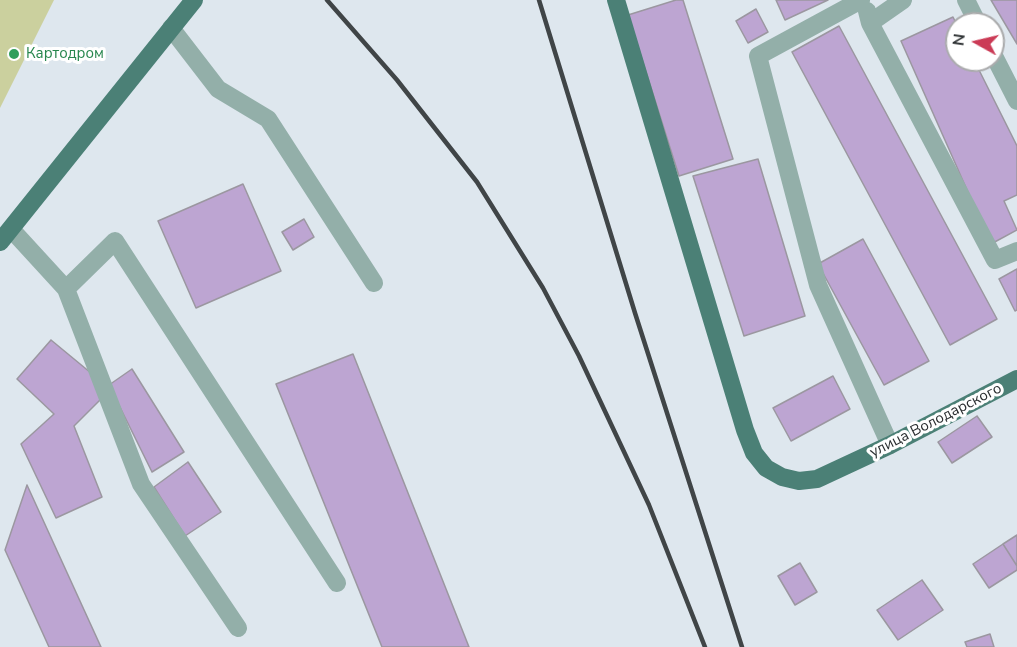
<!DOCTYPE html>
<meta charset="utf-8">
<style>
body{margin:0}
#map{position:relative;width:1017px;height:647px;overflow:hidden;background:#dee7ee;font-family:"Nunito Sans",sans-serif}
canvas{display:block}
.north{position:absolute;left:945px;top:12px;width:60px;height:60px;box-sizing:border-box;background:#fff;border:2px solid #aaabac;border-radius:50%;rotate:278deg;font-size:16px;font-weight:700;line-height:24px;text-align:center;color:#2a2e30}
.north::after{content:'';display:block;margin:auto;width:21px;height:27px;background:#cb3b56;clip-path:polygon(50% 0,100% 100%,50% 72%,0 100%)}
</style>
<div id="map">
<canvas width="1017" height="647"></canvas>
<div class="north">N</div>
</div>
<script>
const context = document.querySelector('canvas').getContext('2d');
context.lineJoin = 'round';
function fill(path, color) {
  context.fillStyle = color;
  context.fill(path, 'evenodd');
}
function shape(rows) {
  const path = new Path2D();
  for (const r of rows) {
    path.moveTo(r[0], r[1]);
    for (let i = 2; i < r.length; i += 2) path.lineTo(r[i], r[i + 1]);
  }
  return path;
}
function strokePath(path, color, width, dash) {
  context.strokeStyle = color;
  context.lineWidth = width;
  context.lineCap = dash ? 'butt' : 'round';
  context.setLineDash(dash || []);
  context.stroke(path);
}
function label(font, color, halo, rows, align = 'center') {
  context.font = font + ' "Nunito Sans",sans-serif';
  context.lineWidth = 6;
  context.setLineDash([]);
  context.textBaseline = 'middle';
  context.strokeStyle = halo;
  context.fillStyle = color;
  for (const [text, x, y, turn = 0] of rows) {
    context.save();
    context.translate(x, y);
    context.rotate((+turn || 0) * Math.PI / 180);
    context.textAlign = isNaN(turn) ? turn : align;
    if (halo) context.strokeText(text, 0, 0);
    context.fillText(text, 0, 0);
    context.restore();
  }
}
const green = shape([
 [0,0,54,0,0,108]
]);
const building = shape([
 [676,0,683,0,733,159,679,176,628,15,676,0],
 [776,0,828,0,785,20,776,0],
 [991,0,1017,0,1017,44,991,0],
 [756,9,768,32,748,43,736,21,756,9],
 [953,17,957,25,957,60,974,60,1017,146,1017,195,1004,201,1017,230,991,244,901,41,953,17],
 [839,26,997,319,950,345,792,52,839,26],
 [758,159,805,316,744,336,693,176,758,159],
 [243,184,281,271,196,308,158,221,243,184],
 [304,219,314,237,293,250,282,232,304,219],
 [863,239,929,361,884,385,818,264,863,239],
 [1017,269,1017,310,1015,311,999,279,1017,269],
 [51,340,91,373,102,398,74,426,102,497,56,518,21,444,54,414,17,379,51,340],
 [353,354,469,647,382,647,276,384,353,354],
 [132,369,184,452,152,472,109,385,132,369],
 [833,376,850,409,791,441,773,408,833,376],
 [977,416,992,437,952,463,938,442,977,416],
 [188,462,221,512,185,536,154,487,188,462],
 [27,485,101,647,49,647,5,550,27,485],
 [1017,535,1017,566,1003,544,1017,535],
 [1003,544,1017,566,1017,570,989,588,973,564,1003,544],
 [800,563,817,592,795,605,778,576,800,563],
 [922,580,943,610,898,640,877,610,922,580],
 [990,634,994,647,967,647,965,642,990,634]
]);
const minor = shape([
 [861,0,758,56,818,285,890,445],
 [966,0,978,24],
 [867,11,870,23,903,0],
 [870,23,995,260,1017,251],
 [171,28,218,89,268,119,374,283],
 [993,54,1017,101],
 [11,229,66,289,141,484,238,628],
 [66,289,115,241,337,583]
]);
const major = shape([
 [616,0,745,430,754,453,766,468,782,477,799,481,817,479,890,445,1017,379],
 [0,242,194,0]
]);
const rail = shape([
 [327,0,397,80,477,182,543,288,579,356,649,505,705,647],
 [539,0,635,313,742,647]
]);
const markers = [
 [14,54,6,"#2e9e5b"]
];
const leisureNames = [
 ["Картодром",26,54]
];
const streetNames = [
 ["улица Володарского",936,421,-27]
];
fill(green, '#cbd09e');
fill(building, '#bda5d2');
strokePath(building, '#9b97a0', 1.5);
strokePath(minor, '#93afa9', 18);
strokePath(major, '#4b8076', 18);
strokePath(rail, '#404547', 4.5);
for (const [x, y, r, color] of markers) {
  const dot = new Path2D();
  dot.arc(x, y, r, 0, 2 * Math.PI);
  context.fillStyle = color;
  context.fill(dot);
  strokePath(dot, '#fff', 2);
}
label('15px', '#27864d', '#fff', leisureNames, 'left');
label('15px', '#2a2e30', '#fff', streetNames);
</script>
